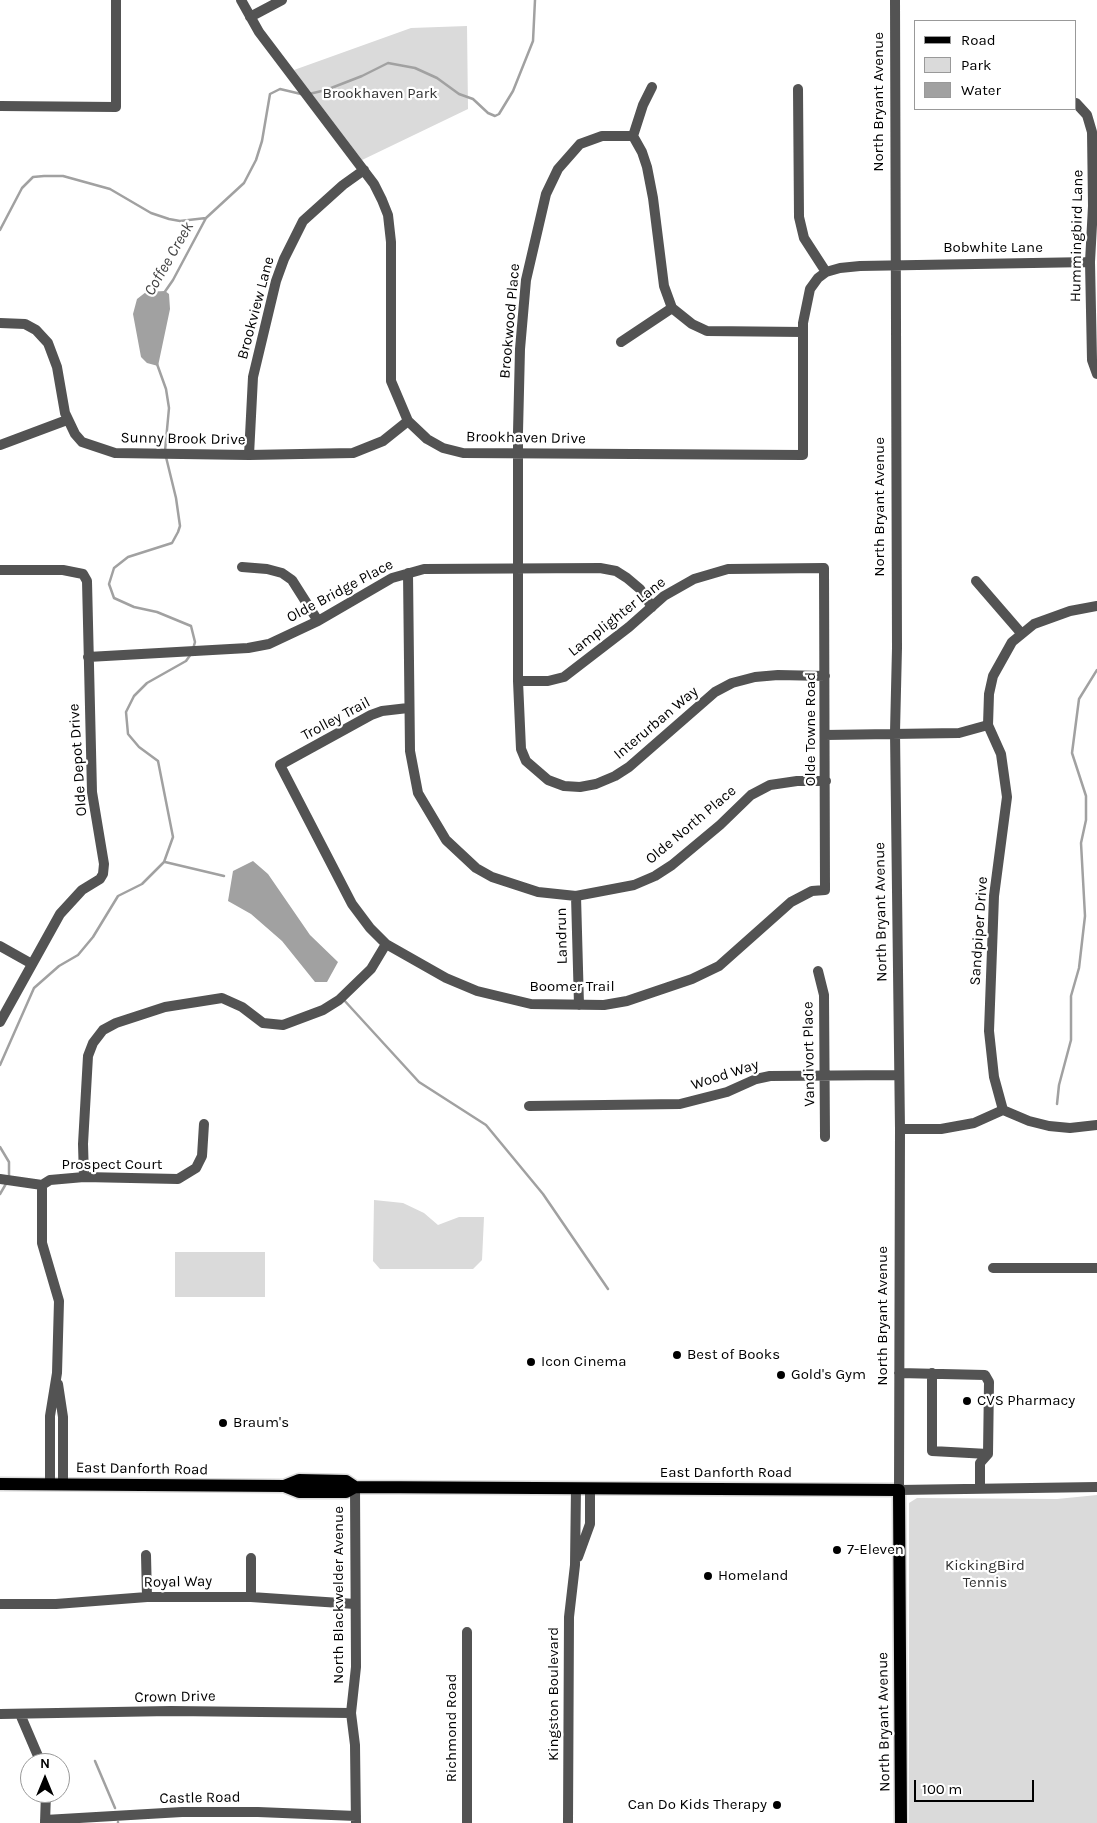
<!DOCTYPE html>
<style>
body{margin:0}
#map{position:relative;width:1097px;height:1823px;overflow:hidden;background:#fff;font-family:Karla,sans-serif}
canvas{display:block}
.legend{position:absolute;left:914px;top:20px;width:162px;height:90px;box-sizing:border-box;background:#fff;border:1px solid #999;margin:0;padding:6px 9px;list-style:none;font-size:15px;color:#000}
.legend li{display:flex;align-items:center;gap:10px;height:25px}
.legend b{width:25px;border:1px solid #999}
.north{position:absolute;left:20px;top:1753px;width:50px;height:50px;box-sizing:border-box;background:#fff;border:1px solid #999;border-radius:50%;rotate:0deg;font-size:14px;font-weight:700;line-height:20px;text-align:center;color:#000}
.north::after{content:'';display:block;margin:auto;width:18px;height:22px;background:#000;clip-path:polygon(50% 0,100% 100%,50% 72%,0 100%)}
.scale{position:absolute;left:914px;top:1780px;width:120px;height:22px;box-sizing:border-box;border:2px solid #000;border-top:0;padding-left:6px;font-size:15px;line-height:18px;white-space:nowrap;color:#000;-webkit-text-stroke:4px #fff;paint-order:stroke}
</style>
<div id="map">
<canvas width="1097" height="1823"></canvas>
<ul class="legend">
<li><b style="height:6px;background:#000"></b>Road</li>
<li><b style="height:14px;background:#dadada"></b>Park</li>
<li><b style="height:14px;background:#a1a1a1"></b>Water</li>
</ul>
<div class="north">N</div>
<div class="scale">100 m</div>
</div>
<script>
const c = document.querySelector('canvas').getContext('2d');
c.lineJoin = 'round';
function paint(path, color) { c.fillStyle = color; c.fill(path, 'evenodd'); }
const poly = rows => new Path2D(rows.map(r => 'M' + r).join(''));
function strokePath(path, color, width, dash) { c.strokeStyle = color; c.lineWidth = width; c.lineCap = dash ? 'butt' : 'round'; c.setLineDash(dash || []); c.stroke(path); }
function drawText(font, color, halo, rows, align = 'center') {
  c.font = font + ' Karla,sans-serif'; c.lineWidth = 4.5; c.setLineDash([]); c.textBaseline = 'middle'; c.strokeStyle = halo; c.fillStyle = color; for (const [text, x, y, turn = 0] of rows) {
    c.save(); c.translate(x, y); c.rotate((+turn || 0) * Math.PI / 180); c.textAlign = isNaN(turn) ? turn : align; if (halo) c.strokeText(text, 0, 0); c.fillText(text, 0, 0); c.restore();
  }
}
paint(poly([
 [467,26,468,109,362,160,294,70,411,28],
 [374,1200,403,1203,424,1213,438,1225,459,1217,484,1217,482,1260,473,1269,380,1269,373,1261],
 [175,1252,265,1252,265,1297,175,1297],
 [1097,1495,1097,1823,909,1823,909,1503,917,1498,1057,1499]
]), '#dadada');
paint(poly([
 [165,291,169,294,170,309,158,366,147,363,141,357,133,314,137,299,146,292],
 [253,861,268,874,310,935,338,962,327,982,315,982,282,941,251,914,228,901,233,871]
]), '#a1a1a1');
strokePath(poly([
 [309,94,326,90,362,76,388,63,415,68,437,78,459,94,473,99,488,113,495,116,499,114,513,91,533,41,535,0],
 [0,230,22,188,33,177,44,176,63,176,110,189,151,213,169,219,180,221,206,218],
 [164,293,173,280,206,218,244,183,256,160,262,141,270,94,280,89,301,94],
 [157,364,166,389,169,408,165,451],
 [166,457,176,498,180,526,178,532,172,543,128,557,114,568,109,584,114,598,134,607,157,612,191,626,195,642,193,649],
 [165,862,224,876],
 [343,999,419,1082,486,1125,543,1194,608,1289],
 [0,1065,34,988,59,966,78,955,93,937,118,896,142,884,164,862,173,837,158,761,139,747,128,734,126,712,134,696,147,683,186,661,191,654],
 [1057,1104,1059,1085,1071,1040,1071,996,1079,968,1085,916,1081,843,1086,820,1086,796,1072,753,1079,699,1097,670],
 [0,1147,9,1162,9,1177],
 [0,1194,7,1182],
 [95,1761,115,1808],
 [118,1822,118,1823]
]), '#a1a1a1', 2.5);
const major = poly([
 [0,1484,284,1486,299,1492,346,1492,355,1487,899,1490,901,1823],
 [284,1486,299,1480,346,1481,355,1487]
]);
strokePath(major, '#dbdbdb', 15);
strokePath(poly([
 [241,0,259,32,374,184,382,200,388,215,391,242,391,381,408,421,427,439,443,448,463,453,803,455,803,323,810,289,818,278,826,272,840,268,860,266,1090,262],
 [895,0,897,648,895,732,900,1129,899,1490,1097,1487],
 [250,17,282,0],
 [798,89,799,217,804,238,826,272],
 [1076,103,1087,115,1092,132,1093,206,1090,262,1092,360,1097,374],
 [0,106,116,107,116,0],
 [633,136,602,136,580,144,558,169,546,194,526,280,520,349,518,432,518,681,521,749,526,761,548,780,564,786,580,787,596,784,615,776,629,767,715,692,732,683,755,677,778,675,825,676],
 [633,136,642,152,647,167,653,198,664,286,672,308,692,324,707,331,803,332],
 [633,136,643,105,652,87],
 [0,323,25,324,36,330,48,343,57,367,65,413,75,434,82,442,115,453,249,455,353,453,383,441,408,421],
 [621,342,672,308],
 [0,445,67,420],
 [249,455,253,377,276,281,284,259,303,221,343,185,364,170],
 [242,567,267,569,282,573,292,580,318,621],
 [0,570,63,570,83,574,87,581,92,792,104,864,103,874,100,879,82,890,60,914,0,1022],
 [408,573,410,751,418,793,446,840,476,868,492,877,538,892,576,896,634,885,655,876,672,865,720,825,751,795,770,785,797,781,826,781],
 [976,581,1021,633],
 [88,657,248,648,269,644,318,621,392,578,424,569,600,568,616,571,627,578,640,589,652,607],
 [408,708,382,711,371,715,280,765,352,904,370,928,386,944,446,978,477,991,531,1004,604,1005,627,1001,692,979,719,966,791,902,812,891,825,890,824,568,728,569,694,579,664,596,629,627,564,677,548,681,518,681],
 [988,725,1001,754,1007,797,994,896,989,1031,994,1077,1003,1110],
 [988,725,989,694,993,676,1012,642,1034,624,1070,611,1097,606],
 [825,735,959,733,988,725],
 [576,896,579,1005],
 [0,946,32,964],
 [818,971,824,995,825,1137],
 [529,1106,680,1104,727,1092,756,1079,770,1076,899,1075],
 [900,1129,941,1129,974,1123,1003,1110,1029,1121,1049,1126,1070,1128,1097,1125],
 [84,1177,83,1144,88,1056,93,1043,103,1030,116,1023,165,1007,222,998,242,1007,263,1023,283,1025,323,1010,339,1000,371,969,386,944],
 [0,1179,42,1185],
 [42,1185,42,1243,59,1301,57,1373,50,1416,50,1484],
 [42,1185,50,1180,84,1177,178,1179,196,1168,202,1156,204,1124],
 [993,1268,1097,1268],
 [899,1373,985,1375,989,1382,988,1454,980,1463,980,1489],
 [932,1373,932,1451,988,1454],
 [58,1384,63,1417,63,1484],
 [355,1487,356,1667,351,1713,355,1745,356,1823],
 [146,1555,147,1597],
 [578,1557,590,1524,590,1489],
 [251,1597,251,1558],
 [0,1604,56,1604,147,1597,251,1597,355,1604],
 [467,1632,467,1823],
 [0,1714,171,1711,351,1713],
 [20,1714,41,1763],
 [45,1820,182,1812,258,1812,356,1816],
 [45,1823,46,1793],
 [568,1823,569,1617,575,1565,576,1488]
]), '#535353', 10);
strokePath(major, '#000', 12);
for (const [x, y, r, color] of [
 [677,1355,5,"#000"],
 [531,1362,5,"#000"],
 [781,1375,5,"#000"],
 [967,1401,5,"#000"],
 [223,1423,5,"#000"],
 [837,1550,5,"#000"],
 [708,1576,5,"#000"],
 [777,1805,5,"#000"]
]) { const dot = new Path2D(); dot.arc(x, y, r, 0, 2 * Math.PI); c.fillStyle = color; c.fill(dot); strokePath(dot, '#fff', 2); }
drawText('15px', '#313131', '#fff', [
 ["Brookhaven Park",380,94],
 ["KickingBird",985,1566],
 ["Tennis",985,1583]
]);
drawText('15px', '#000', '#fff', [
 ["North Bryant Avenue",879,102,-90],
 ["Hummingbird Lane",1077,236,-89],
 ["Bobwhite Lane",993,248],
 ["Brookview Lane",256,308,-75],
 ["Brookwood Place",510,321,-85],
 ["Brookhaven Drive",526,438,1],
 ["Sunny Brook Drive",183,439,1],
 ["North Bryant Avenue",880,507,-90],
 ["Olde Bridge Place",340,591,-28],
 ["Lamplighter Lane",617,617,-38],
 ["Trolley Trail",336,719,-28],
 ["Interurban Way",656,723,-40],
 ["Olde Towne Road",811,729,-90],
 ["Olde Depot Drive",78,760,-94],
 ["Olde North Place",691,825,-40],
 ["North Bryant Avenue",881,912,-91],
 ["Sandpiper Drive",979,931,-86],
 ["Landrun",562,936,-91],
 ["Boomer Trail",572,987],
 ["Vandivort Place",809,1054,-91],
 ["Wood Way",725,1075,-18],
 ["Prospect Court",112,1165],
 ["North Bryant Avenue",883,1316,-90],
 ["East Danforth Road",142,1469,1],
 ["East Danforth Road",726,1473],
 ["Royal Way",178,1582,-1],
 ["North Blackwelder Avenue",339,1595,-90],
 ["Kingston Boulevard",554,1694,-90],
 ["Crown Drive",175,1697,-1],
 ["North Bryant Avenue",884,1722,-91],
 ["Richmond Road",452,1728,-90],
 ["Castle Road",200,1798,-1]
]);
drawText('15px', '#000', '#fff', [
 ["Best of Books",687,1355],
 ["Icon Cinema",541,1362],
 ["Gold's Gym",791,1375],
 ["CVS Pharmacy",977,1401],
 ["Braum's",233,1423],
 ["7-Eleven",847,1550],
 ["Homeland",718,1576],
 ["Can Do Kids Therapy",767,1805,"right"]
], 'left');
drawText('italic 16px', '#424242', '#fff', [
 ["Coffee Creek",169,259,-60]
]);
</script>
